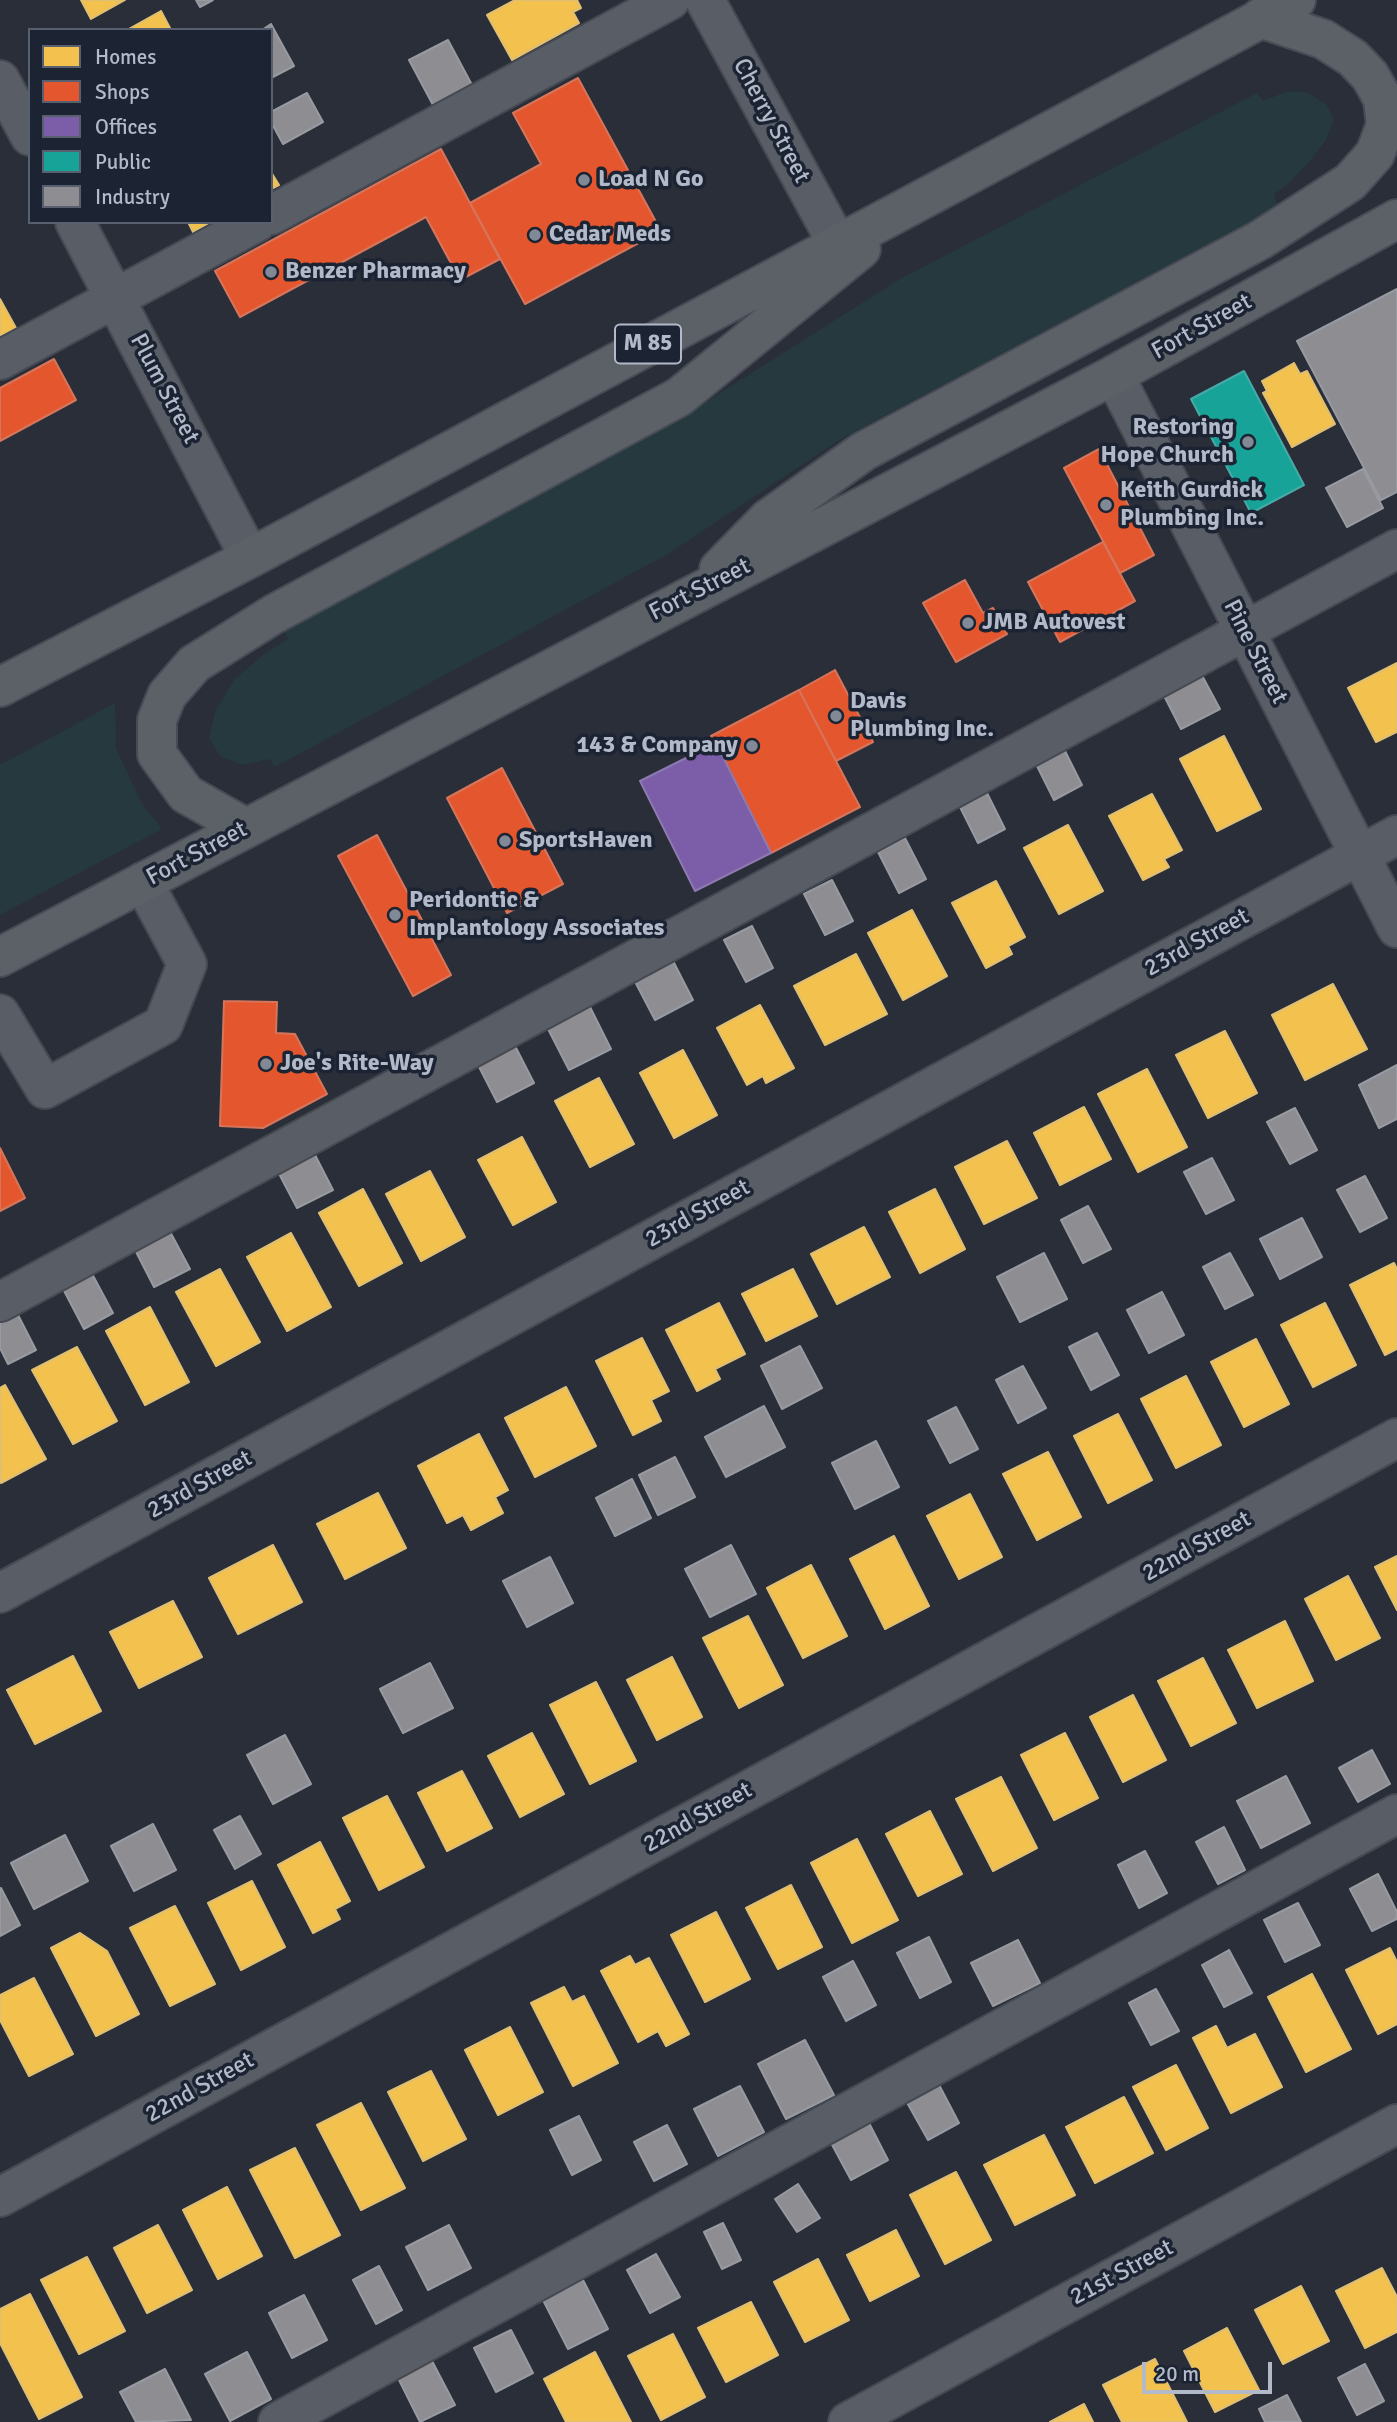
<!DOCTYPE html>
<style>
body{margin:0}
#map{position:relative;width:1397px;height:2422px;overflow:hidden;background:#292e38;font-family:Signika,sans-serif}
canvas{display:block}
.legend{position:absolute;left:28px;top:28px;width:245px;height:196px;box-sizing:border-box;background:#1c2433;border:2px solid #58606f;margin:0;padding:9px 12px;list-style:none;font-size:21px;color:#b2bac9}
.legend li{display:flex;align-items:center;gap:14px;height:35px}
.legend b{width:35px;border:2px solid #58606f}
.scale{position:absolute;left:1142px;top:2362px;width:130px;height:32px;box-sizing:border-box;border:4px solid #b2bac9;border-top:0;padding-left:9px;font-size:21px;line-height:24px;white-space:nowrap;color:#b2bac9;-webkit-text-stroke:5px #1c2433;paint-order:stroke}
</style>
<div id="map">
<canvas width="1397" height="2422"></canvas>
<ul class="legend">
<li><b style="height:19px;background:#f2c14e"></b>Homes</li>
<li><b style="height:19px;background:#e4572e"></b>Shops</li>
<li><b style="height:19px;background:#7b5ea7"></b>Offices</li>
<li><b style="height:19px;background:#17a398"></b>Public</li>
<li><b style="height:19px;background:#8d8d92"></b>Industry</li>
</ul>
<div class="scale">20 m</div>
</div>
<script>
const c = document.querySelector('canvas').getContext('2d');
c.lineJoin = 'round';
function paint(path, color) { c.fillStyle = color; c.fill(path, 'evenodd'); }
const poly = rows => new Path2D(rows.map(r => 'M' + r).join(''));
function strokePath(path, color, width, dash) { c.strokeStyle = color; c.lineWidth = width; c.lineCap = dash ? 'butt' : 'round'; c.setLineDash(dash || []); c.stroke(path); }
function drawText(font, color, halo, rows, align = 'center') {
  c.font = font + ' Signika,sans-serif'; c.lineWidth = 7; c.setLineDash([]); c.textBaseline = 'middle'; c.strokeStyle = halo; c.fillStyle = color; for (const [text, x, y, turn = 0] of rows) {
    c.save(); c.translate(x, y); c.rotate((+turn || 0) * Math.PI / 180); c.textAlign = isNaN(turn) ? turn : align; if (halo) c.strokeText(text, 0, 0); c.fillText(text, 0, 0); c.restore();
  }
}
paint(poly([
 [1288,91,1308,93,1326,104,1334,119,1326,140,1309,162,1287,185,1274,194,1278,207,841,439,668,554,275,767,270,759,243,765,220,756,209,738,215,712,234,680,264,654,288,639,284,631,690,412,900,279,1257,93,1263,101],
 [115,703,116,748,141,802,162,829,0,915,0,765]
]), '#26393e');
const homes = poly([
 [81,0,125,0,91,19,81,0],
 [515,0,577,0,581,8,573,12,579,23,512,60,487,15,515,0],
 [161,11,171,30,127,30,161,11],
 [271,172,279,185,271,189,271,172],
 [188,222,211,222,193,232,188,222],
 [0,299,16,328,0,336,0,299],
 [1294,363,1300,374,1307,371,1335,424,1292,447,1263,393,1267,391,1262,381,1294,363],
 [1397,663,1397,732,1376,742,1348,688,1397,663],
 [1224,736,1261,809,1217,831,1180,759,1224,736],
 [1152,794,1182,850,1164,859,1169,867,1143,880,1109,816,1152,794],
 [1068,825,1103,891,1059,914,1024,848,1068,825],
 [996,881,1025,937,1008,946,1012,954,986,968,952,903,996,881],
 [912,910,947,976,903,1000,868,933,912,910],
 [856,954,887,1014,825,1045,794,986,856,954],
 [1333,984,1367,1049,1305,1080,1272,1015,1333,984],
 [760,1005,794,1068,766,1083,763,1076,747,1085,717,1028,760,1005],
 [1225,1031,1257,1093,1208,1118,1176,1055,1225,1031],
 [683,1050,717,1115,674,1138,640,1073,683,1050],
 [1147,1069,1187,1147,1138,1172,1098,1094,1147,1069],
 [599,1078,634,1144,590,1167,555,1101,599,1078],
 [1084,1107,1111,1159,1060,1185,1034,1133,1084,1107],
 [522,1137,556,1202,513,1225,478,1160,522,1137],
 [1007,1141,1037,1198,984,1224,955,1167,1007,1141],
 [430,1171,465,1237,421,1261,386,1194,430,1171],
 [363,1189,402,1263,359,1286,319,1213,363,1189],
 [935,1189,965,1249,920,1273,889,1212,935,1189],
 [864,1227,890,1277,837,1304,811,1254,864,1227],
 [291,1233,331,1307,287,1331,247,1257,291,1233],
 [1394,1263,1397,1269,1397,1349,1385,1355,1350,1285,1394,1263],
 [220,1269,260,1342,216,1366,176,1292,220,1269],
 [793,1269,817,1316,766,1341,742,1294,793,1269],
 [719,1303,745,1354,715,1369,720,1379,697,1391,666,1330,719,1303],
 [1325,1303,1356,1365,1313,1387,1281,1325,1325,1303],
 [150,1307,189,1382,145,1405,106,1331,150,1307],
 [642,1338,669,1391,651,1400,661,1421,633,1435,596,1361,642,1338],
 [1256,1339,1289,1404,1244,1427,1211,1362,1256,1339],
 [77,1347,117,1421,73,1444,32,1370,77,1347],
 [1186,1376,1221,1445,1176,1468,1141,1399,1186,1376],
 [5,1385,46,1459,1,1483,0,1388,5,1385],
 [566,1387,596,1446,535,1477,505,1418,566,1387],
 [1118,1414,1152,1480,1108,1503,1074,1436,1118,1414],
 [479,1434,508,1490,495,1497,503,1513,471,1530,463,1515,447,1523,418,1466,479,1434],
 [1048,1452,1081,1517,1037,1540,1003,1474,1048,1452],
 [378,1493,406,1548,345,1579,317,1524,378,1493],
 [970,1494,1002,1557,959,1579,927,1516,970,1494],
 [894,1536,929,1606,885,1629,850,1559,894,1536],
 [273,1545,302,1602,238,1634,209,1578,273,1545],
 [1397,1556,1397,1610,1375,1567,1397,1556],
 [811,1565,847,1636,803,1658,767,1588,811,1565],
 [1348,1576,1380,1638,1336,1660,1305,1599,1348,1576],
 [173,1601,202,1657,139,1688,110,1632,173,1601],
 [748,1616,783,1685,739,1708,703,1638,748,1616],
 [1285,1621,1313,1681,1257,1708,1228,1650,1285,1621],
 [73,1656,101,1711,35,1744,7,1690,73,1656],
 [672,1657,702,1717,657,1740,627,1680,672,1657],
 [1203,1658,1236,1723,1191,1746,1158,1681,1203,1658],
 [596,1682,636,1761,590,1784,550,1705,596,1682],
 [1133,1695,1166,1760,1123,1782,1090,1717,1133,1695],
 [532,1733,564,1794,520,1817,488,1756,532,1733],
 [1065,1733,1098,1798,1054,1820,1021,1755,1065,1733],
 [462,1771,492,1828,447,1851,418,1793,462,1771],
 [1001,1777,1037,1848,993,1871,956,1799,1001,1777],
 [387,1796,424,1867,379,1890,343,1818,387,1796],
 [930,1811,962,1874,918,1896,886,1834,930,1811],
 [857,1839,898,1920,852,1943,811,1863,857,1839],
 [320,1842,350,1901,335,1909,340,1919,313,1933,278,1865,320,1842],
 [252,1881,285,1947,241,1970,208,1903,252,1881],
 [791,1885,822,1947,778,1969,746,1908,791,1885],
 [175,1906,215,1984,170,2006,130,1928,175,1906],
 [716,1912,750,1979,705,2002,671,1935,716,1912],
 [80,1933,107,1951,139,2014,96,2036,51,1948,80,1933],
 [1390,1948,1397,1962,1397,2024,1378,2034,1346,1970,1390,1948],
 [630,1956,635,1965,649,1958,689,2034,666,2046,658,2031,638,2042,601,1971,630,1956],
 [1312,1974,1351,2049,1306,2072,1268,1997,1312,1974],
 [34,1978,73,2054,29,2076,0,2020,0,1995,34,1978],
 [564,1987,572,2002,584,1996,618,2063,573,2086,531,2003,564,1987],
 [1216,2026,1227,2048,1255,2034,1282,2087,1231,2113,1193,2038,1216,2026],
 [510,2027,543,2092,498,2115,465,2050,510,2027],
 [1176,2065,1208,2128,1166,2150,1133,2087,1176,2065],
 [431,2071,466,2139,423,2161,388,2092,431,2071],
 [1124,2097,1153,2153,1095,2183,1066,2127,1124,2097],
 [361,2103,405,2188,361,2210,317,2125,361,2103],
 [1044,2135,1075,2195,1015,2225,984,2165,1044,2135],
 [295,2148,340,2235,295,2258,250,2170,295,2148],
 [956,2172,991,2240,945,2264,910,2195,956,2172],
 [227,2187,262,2256,218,2279,183,2210,227,2187],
 [158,2225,192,2290,147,2313,114,2248,158,2225],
 [896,2230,919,2276,870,2301,847,2255,896,2230],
 [87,2257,125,2331,79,2354,41,2280,87,2257],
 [818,2259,849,2320,805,2342,774,2282,818,2259],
 [1382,2268,1397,2297,1397,2332,1365,2348,1336,2291,1382,2268],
 [1301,2286,1329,2341,1283,2364,1255,2310,1301,2286],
 [30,2294,82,2397,39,2419,0,2343,0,2309,30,2294],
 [751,2302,778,2355,726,2382,698,2328,751,2302],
 [1227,2328,1259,2390,1215,2412,1184,2351,1227,2328],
 [673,2334,705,2397,661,2420,628,2356,673,2334],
 [595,2352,631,2422,566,2422,544,2379,595,2352],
 [1155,2359,1187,2422,1122,2422,1103,2385,1155,2359],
 [1084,2404,1093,2422,1050,2422,1084,2404]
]);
paint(homes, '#f2c14e');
strokePath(homes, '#dfbf73', 2);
const shops = poly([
 [578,78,661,231,525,304,470,203,541,164,513,113,578,78],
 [441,149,500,259,460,280,426,217,240,317,215,271,441,149],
 [54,359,76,400,0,441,0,388,54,359],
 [1099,449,1154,555,1120,573,1064,468,1099,449],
 [1103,542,1135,601,1060,642,1028,582,1103,542],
 [965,580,983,613,993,608,1007,634,956,662,923,603,965,580],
 [835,670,873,742,836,761,799,690,835,670],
 [799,690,860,807,771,853,711,736,799,690],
 [502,768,563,884,507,913,447,798,502,768],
 [377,835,451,975,413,996,338,856,377,835],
 [224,1001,277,1002,276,1033,295,1034,327,1094,263,1128,220,1126,224,1001],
 [0,1148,25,1198,0,1211,0,1148]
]);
paint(shops, '#e4572e');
strokePath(shops, '#d5755c', 2);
const offices = poly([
 [716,743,771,853,695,891,640,781,716,743]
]);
paint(offices, '#7b5ea7');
strokePath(offices, '#8c7ab1', 2);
const public = poly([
 [1244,371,1304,485,1251,513,1191,399,1244,371]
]);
paint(public, '#17a398');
strokePath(public, '#46aaa7', 2);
const industry = poly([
 [196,0,213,0,200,7,196,0],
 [271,24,294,66,271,78,271,30,262,30,271,24],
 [448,40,472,85,433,105,409,60,448,40],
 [307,93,323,122,283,144,271,122,271,112,307,93],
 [1397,289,1397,492,1381,500,1297,341,1397,289],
 [1363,469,1383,508,1347,527,1326,488,1363,469],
 [1198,668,1220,709,1181,729,1160,688,1198,668],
 [1061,743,1082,785,1054,800,1033,758,1061,743],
 [984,787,1005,829,978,843,957,801,984,787],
 [905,838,926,879,899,893,878,852,905,838],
 [832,880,853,921,825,935,804,894,832,880],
 [752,926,773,968,746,982,724,940,752,926],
 [670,955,693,1000,655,1020,631,974,670,955],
 [589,1005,611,1049,569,1070,547,1027,589,1005],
 [512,1040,534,1083,497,1102,475,1059,512,1040],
 [1397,1065,1397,1119,1379,1128,1359,1085,1397,1065],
 [1295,1108,1317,1150,1290,1164,1267,1122,1295,1108],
 [312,1149,333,1190,297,1208,276,1168,312,1149],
 [1212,1158,1234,1200,1206,1214,1184,1172,1212,1158],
 [1365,1176,1387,1218,1360,1232,1337,1190,1365,1176],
 [1088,1206,1111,1249,1083,1263,1061,1220,1088,1206],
 [1302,1218,1322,1257,1280,1279,1260,1239,1302,1218],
 [167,1226,190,1269,154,1287,132,1244,167,1226],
 [1044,1253,1067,1299,1020,1322,997,1277,1044,1253],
 [1230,1253,1253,1295,1225,1309,1203,1267,1230,1253],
 [90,1270,113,1313,84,1329,61,1285,90,1270],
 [1162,1292,1184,1335,1149,1353,1127,1310,1162,1292],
 [16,1311,36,1350,8,1364,0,1348,0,1318,16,1311],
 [1097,1333,1119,1375,1091,1390,1069,1347,1097,1333],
 [800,1346,822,1388,782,1409,761,1366,800,1346],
 [1023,1366,1046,1408,1018,1423,996,1380,1023,1366],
 [764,1406,785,1447,726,1477,705,1437,764,1406],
 [956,1407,978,1449,950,1463,928,1421,956,1407],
 [876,1441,899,1487,855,1509,832,1463,876,1441],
 [675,1457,695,1497,658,1515,639,1475,675,1457],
 [632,1479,651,1518,615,1536,596,1498,632,1479],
 [731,1545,756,1594,710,1617,685,1569,731,1545],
 [550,1557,573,1603,527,1627,503,1581,550,1557],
 [430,1663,453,1708,403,1733,380,1689,430,1663],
 [285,1735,311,1784,273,1804,247,1755,285,1735],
 [1372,1750,1390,1784,1358,1802,1339,1768,1372,1750],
 [1286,1776,1310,1823,1261,1848,1237,1801,1286,1776],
 [240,1816,261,1854,235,1869,214,1830,240,1816],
 [153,1824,176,1870,134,1891,111,1846,153,1824],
 [1224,1827,1245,1870,1218,1884,1196,1842,1224,1827],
 [65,1835,88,1881,34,1909,11,1863,65,1835],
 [1145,1851,1167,1893,1139,1908,1118,1865,1145,1851],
 [1378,1874,1397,1912,1397,1919,1372,1931,1350,1889,1378,1874],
 [1,1888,20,1925,0,1936,0,1889,1,1888],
 [1298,1903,1320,1945,1285,1962,1264,1920,1298,1903],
 [929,1937,951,1982,920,1998,897,1953,929,1937],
 [1018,1940,1040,1983,993,2006,971,1963,1018,1940],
 [1229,1950,1252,1993,1224,2007,1202,1965,1229,1950],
 [853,1961,876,2005,846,2021,823,1977,853,1961],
 [1156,1989,1179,2031,1151,2045,1129,2003,1156,1989],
 [805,2040,834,2095,786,2119,758,2064,805,2040],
 [937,2081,959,2123,928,2140,905,2099,937,2081],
 [740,2086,764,2132,718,2156,694,2109,740,2086],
 [579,2116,601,2160,572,2175,550,2130,579,2116],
 [868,2121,888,2160,851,2180,830,2141,868,2121],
 [667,2125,687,2164,654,2181,634,2142,667,2125],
 [798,2184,820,2218,797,2232,775,2199,798,2184],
 [723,2223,741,2260,722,2269,704,2232,723,2223],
 [449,2225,471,2268,428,2290,406,2247,449,2225],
 [656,2254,680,2297,650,2313,627,2270,656,2254],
 [379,2266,402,2310,376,2324,353,2280,379,2266],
 [583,2280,608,2329,568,2349,543,2300,583,2280],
 [304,2295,327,2340,292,2358,269,2313,304,2295],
 [511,2330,533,2373,496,2392,474,2348,511,2330],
 [247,2352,271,2399,230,2421,205,2374,247,2352],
 [431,2359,455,2405,420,2422,397,2376,431,2359],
 [1365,2364,1384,2401,1357,2415,1338,2378,1365,2364],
 [165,2369,191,2420,136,2422,120,2392,165,2369],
 [1287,2395,1301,2422,1265,2422,1259,2409,1287,2395]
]);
paint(industry, '#8d8d92');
strokePath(industry, '#989aa2', 2);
const minor = poly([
 [705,0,837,243],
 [0,80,30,136],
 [271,215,670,0],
 [75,222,250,558],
 [0,360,257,222],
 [1114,375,1397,928],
 [0,1014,45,1089,163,1025,187,964,143,882],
 [0,1302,1397,549],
 [0,1593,1397,835],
 [0,2197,1397,1438],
 [278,2422,1397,1814],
 [848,2422,1397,2124]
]);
const major = poly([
 [719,569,768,519,864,451,1260,240,1350,182,1375,154,1386,125,1383,99,1370,76,1353,58,1323,39,1260,18],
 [0,687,250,558,1296,0],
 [246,828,186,794,157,754,157,720,167,695,194,664,274,614,679,397,861,249],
 [0,957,1114,375,1397,219]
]);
strokePath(minor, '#454951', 42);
strokePath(major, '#464b55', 42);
strokePath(minor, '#595d66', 38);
strokePath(major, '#5c6067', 38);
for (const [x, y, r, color] of [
 [584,180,7,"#828996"],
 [535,235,7,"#828996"],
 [271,272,7,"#828996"],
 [1248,442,7,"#828996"],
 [1106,505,7,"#828996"],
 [968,623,7,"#828996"],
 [836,716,7,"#828996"],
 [752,746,7,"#828996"],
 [505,841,7,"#828996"],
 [395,915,7,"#828996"],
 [266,1064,7,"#828996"]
]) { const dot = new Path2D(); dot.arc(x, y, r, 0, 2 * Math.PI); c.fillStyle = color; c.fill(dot); strokePath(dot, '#1c2433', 2.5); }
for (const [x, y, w] of [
 [648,344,66]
]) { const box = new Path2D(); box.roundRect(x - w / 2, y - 19.5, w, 39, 5); c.fillStyle = '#1c2433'; c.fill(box); strokePath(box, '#b2bac9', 2); }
drawText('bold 23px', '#b2bac9', null, [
 ["M 85",648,344]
]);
drawText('24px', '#b2bac9', '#1c2433', [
 ["Cherry Street",771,121,62],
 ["Fort Street",1202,327,-29],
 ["Plum Street",164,389,62],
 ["Fort Street",700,590,-27],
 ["Pine Street",1255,652,63],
 ["Fort Street",197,854,-28],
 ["23rd Street",1197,943,-29],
 ["23rd Street",698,1214,-29],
 ["23rd Street",200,1485,-29],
 ["22nd Street",1197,1547,-29],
 ["22nd Street",698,1818,-29],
 ["22nd Street",200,2088,-29],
 ["21st Street",1122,2273,-28]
]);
drawText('bold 24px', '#b2bac9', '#1c2433', [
 ["Load N Go",598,180],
 ["Cedar Meds",549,235],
 ["Benzer Pharmacy",285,272],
 ["Restoring",1234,428,"right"],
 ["Hope Church",1234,456,"right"],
 ["Keith Gurdick",1120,491],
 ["Plumbing Inc.",1120,519],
 ["JMB Autovest",982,623],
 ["Davis",850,702],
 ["Plumbing Inc.",850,730],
 ["143 & Company",738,746,"right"],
 ["SportsHaven",519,841],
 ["Peridontic &",409,901],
 ["Implantology Associates",409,929],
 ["Joe's Rite-Way",280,1064]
], 'left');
</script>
